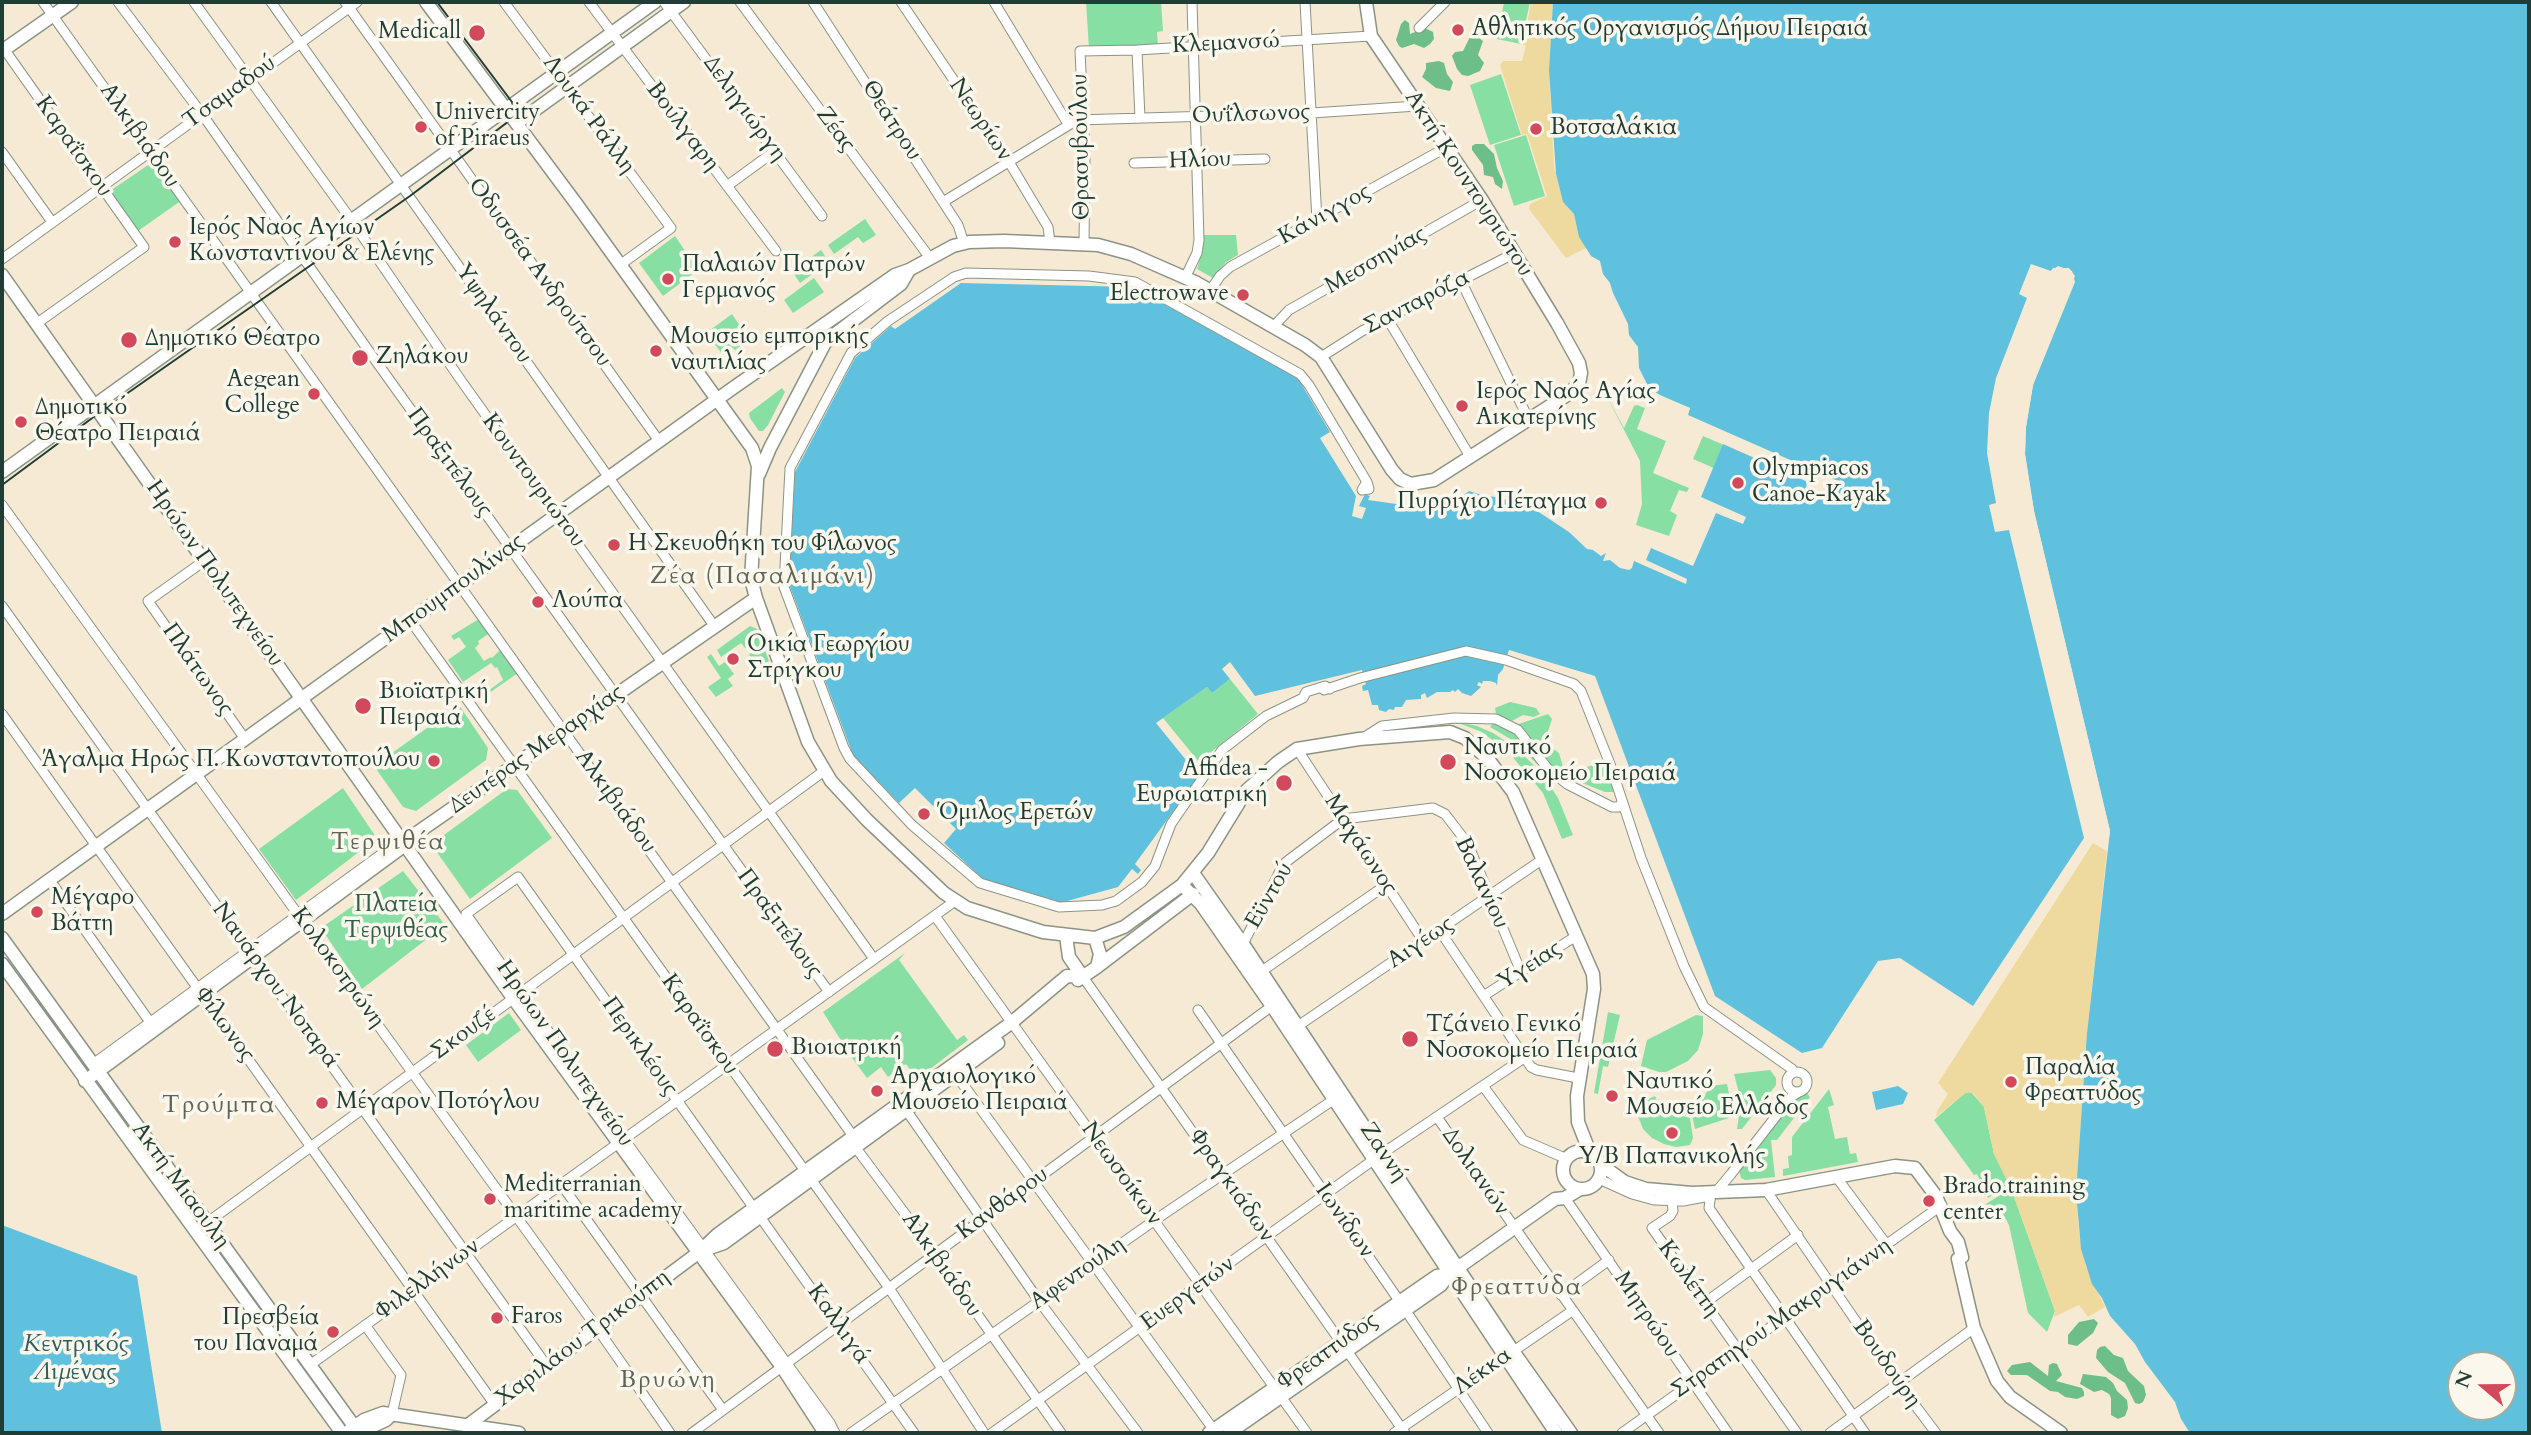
<!DOCTYPE html>
<meta charset="utf-8">
<style>
body{margin:0}
#map{position:relative;width:2531px;height:1435px;overflow:hidden;background:#f6ead5;font-family:Cardo,serif}
canvas{display:block}
.frame{position:absolute;inset:0;border:4px solid #1f3d34;pointer-events:none}
.north{position:absolute;left:2447px;top:1351px;width:70px;height:70px;box-sizing:border-box;background:#fbf7ec;border:2px solid #a3ada2;border-radius:50%;rotate:290deg;font-size:19px;font-weight:700;line-height:28px;text-align:center;color:#1f3d34}
.north::after{content:'';display:block;margin:auto;width:24px;height:32px;background:#d1495b;clip-path:polygon(50% 0,100% 100%,50% 72%,0 100%)}
</style>
<div id="map">
<canvas width="2531" height="1435"></canvas>
<div class="frame"></div>
<div class="north">N</div>
</div>
<script>
const c = document.querySelector('canvas').getContext('2d');
c.lineJoin = 'round';
function paint(path, color) { c.fillStyle = color; c.fill(path, 'evenodd'); }
const poly = rows => new Path2D(rows.map(r => 'M' + r).join(''));
function strokePath(path, color, width, dash) { c.strokeStyle = color; c.lineWidth = width; c.lineCap = dash ? 'butt' : 'round'; c.setLineDash(dash || []); c.stroke(path); }
function drawText(font, color, halo, rows, align = 'center') {
  c.font = font + ' Cardo,serif'; c.lineWidth = 7; c.setLineDash([]); c.textBaseline = 'middle'; c.strokeStyle = halo; c.fillStyle = color; for (const [text, x, y, turn = 0] of rows) {
    c.save(); c.translate(x, y); c.rotate((+turn || 0) * Math.PI / 180); c.textAlign = isNaN(turn) ? turn : align; if (halo) c.strokeText(text, 0, 0); c.fillText(text, 0, 0); c.restore();
  }
}
paint(poly([
 [1086,2,1161,2,1163,31,1157,32,1158,45,1089,48],
 [1504,2,1530,2,1521,44,1497,39],
 [1501,74,1521,135,1490,145,1470,85],
 [1526,135,1545,196,1514,206,1494,145],
 [154,161,182,200,138,231,110,191],
 [865,219,876,235,863,243,858,237,834,254,828,245],
 [1203,235,1236,235,1238,255,1226,262,1213,278,1197,269,1203,249],
 [675,236,698,270,663,296,639,263],
 [821,250,829,262,800,283,792,271],
 [814,278,824,292,793,313,784,300],
 [732,314,740,326,731,333,741,346,735,350,731,346,723,352,724,356,706,333],
 [782,388,785,392,768,425,763,431,759,431,750,418,749,413],
 [1604,391,1624,428,1634,406,1637,405,1645,408,1637,429,1666,441,1653,473,1689,488,1687,492,1679,490,1670,511,1677,515,1669,536,1636,525,1642,504,1640,461],
 [1703,436,1773,466,1752,517,1716,469,1693,459],
 [479,619,490,633,478,641,479,644,475,648,484,661,491,657,492,658,501,649,518,673,482,698,481,696,503,680,497,667,495,668,491,663,463,682,448,660,466,647,459,637,454,640,451,636],
 [750,626,757,629,769,661,766,663,761,656,753,661,749,655,752,652,748,646,745,648,741,643,721,657,717,650],
 [711,654,719,666,725,662,734,674,728,679,733,686,716,697,708,687,721,678,707,657],
 [1230,679,1258,714,1199,762,1163,718,1207,687,1212,693],
 [1510,702,1536,708,1540,714,1534,717,1523,715,1512,721,1496,714,1495,708],
 [459,705,488,748,486,760,416,811,403,807,374,766],
 [1548,714,1552,719,1547,734,1547,741,1552,748,1559,753,1564,770,1560,774,1537,764,1512,740,1490,727,1494,722,1516,725],
 [1455,721,1477,726,1493,733,1515,747,1541,772,1558,798,1573,835,1562,839,1543,793,1510,754,1482,732,1461,724,1441,723],
 [1601,762,1606,763,1614,792,1605,792,1570,778,1568,774],
 [343,788,374,834,372,842,296,900,259,849],
 [507,789,517,790,552,838,470,899,436,851,437,840],
 [403,871,445,925,362,989,321,928],
 [905,953,899,960,957,1040,964,1035,968,1040,917,1079,906,1064,888,1077,881,1067,867,1078,847,1051,853,1046,847,1038,842,1042,823,1012],
 [1608,1012,1620,1015,1608,1067,1603,1066,1598,1094,1594,1093],
 [509,1013,521,1030,478,1062,466,1045],
 [1696,1015,1703,1016,1703,1034,1698,1050,1688,1061,1666,1072,1659,1072,1641,1066,1647,1040],
 [1770,1070,1776,1078,1776,1085,1742,1129,1737,1129,1741,1101,1734,1074],
 [1727,1084,1730,1099,1729,1118,1695,1129,1692,1116,1685,1116,1687,1108,1696,1105,1704,1098,1709,1086],
 [1829,1089,1834,1105,1828,1107,1835,1139,1847,1137,1850,1154,1856,1153,1858,1162,1783,1176,1783,1169,1789,1168,1788,1156,1792,1155,1792,1137],
 [1971,1092,1984,1107,1994,1154,2010,1186,1988,1198,1977,1174,1974,1175,1934,1120,1965,1093],
 [1807,1093,1810,1097,1777,1140,1771,1140,1775,1177,1745,1180,1741,1178,1739,1170,1793,1097],
 [1655,1096,1657,1101,1668,1112,1690,1118,1693,1138,1690,1145,1676,1147,1664,1144,1652,1138,1643,1129,1634,1106],
 [2011,1188,2055,1311,2047,1332,2028,1313,2009,1225,2001,1210,1994,1213,1992,1209,1989,1211,1986,1204]
]), '#87dfa3');
paint(poly([
 [1405,20,1409,23,1410,34,1425,28,1433,32,1434,39,1430,44,1424,48,1414,44,1402,48,1399,46,1396,40,1401,24],
 [1471,35,1475,35,1483,41,1478,55,1484,63,1480,71,1468,76,1462,75,1457,69,1452,56,1455,52,1463,51],
 [1439,61,1444,63,1447,74,1453,82,1450,91,1436,88,1422,77,1426,69,1426,63],
 [1475,144,1484,144,1494,154,1497,168,1503,181,1502,189,1495,184,1493,177,1484,175,1483,165,1472,150,1472,146],
 [2094,1319,2098,1323,2093,1333,2077,1346,2068,1344,2068,1335,2079,1322],
 [2105,1346,2114,1355,2123,1358,2128,1371,2144,1386,2146,1395,2143,1402,2139,1404,2135,1403,2125,1383,2108,1372,2096,1358,2097,1350,2100,1347],
 [2030,1362,2048,1376,2049,1365,2053,1363,2057,1364,2062,1375,2056,1381,2082,1388,2084,1392,2084,1396,2077,1399,2065,1397,2058,1392,2050,1391,2027,1375,2011,1375,2007,1371,2012,1365],
 [2083,1374,2106,1377,2113,1383,2117,1391,2127,1400,2128,1408,2125,1416,2118,1419,2111,1415,2111,1398,2109,1394,2102,1390,2094,1392,2080,1384]
]), '#6dbe89');
paint(poly([
 [1531,2,1553,2,1549,70,1554,167,1563,202,1574,214,1578,231,1586,248,1566,258,1529,209,1530,204,1547,196,1527,134,1522,135,1500,65,1503,61,1522,61,1526,45,1523,45],
 [2093,843,2107,851,2087,1033,2076,1192,2079,1233,2086,1266,2105,1307,2088,1317,2079,1305,2054,1317,2055,1311,2011,1189,1994,1154,1984,1107,1974,1094,1967,1092,1936,1117,1937,1111,1948,1094,1938,1083]
]), '#eeda9e');
paint(poly([
 [1553,2,2529,2,2529,1433,2190,1433,2181,1419,2175,1402,2145,1362,2135,1344,2110,1316,2102,1298,2092,1284,2081,1249,2076,1192,2087,1033,2110,831,2034,511,2025,454,2026,427,2033,385,2075,276,2069,268,2053,268,2051,271,2031,264,2019,294,2027,298,1996,378,1989,413,1987,453,1996,503,1989,505,1995,532,2009,530,2084,838,1973,1006,1900,958,1878,961,1822,1048,1802,1053,1715,996,1595,676,1509,650,1503,669,1498,675,1497,686,1496,683,1490,681,1483,681,1482,684,1479,682,1477,685,1481,687,1471,696,1462,693,1458,689,1455,692,1453,690,1450,692,1437,692,1427,698,1425,693,1421,695,1421,699,1406,700,1402,707,1395,707,1394,710,1389,709,1386,712,1379,710,1378,705,1372,705,1368,690,1363,691,1362,686,1366,684,1362,670,1255,696,1230,662,1222,669,1230,679,1212,693,1207,687,1156,723,1199,776,1135,864,1141,870,1138,874,1132,869,1118,887,1060,903,983,879,944,843,956,829,915,788,899,803,853,755,789,584,795,472,855,358,891,326,895,329,961,283,1133,287,1290,374,1299,380,1330,432,1320,438,1356,496,1352,516,1362,519,1366,508,1359,506,1365,494,1370,496,1368,500,1418,507,1448,498,1451,501,1455,499,1454,496,1461,497,1469,491,1485,496,1496,497,1498,494,1501,500,1510,499,1519,506,1528,505,1569,532,1587,549,1593,550,1601,556,1606,553,1603,561,1610,560,1620,568,1629,570,1632,568,1634,561,1686,584,1687,579,1646,560,1651,548,1693,566,1716,513,1743,524,1746,517,1701,497,1723,444,1808,482,1804,491,1830,502,1838,482,1687,415,1690,408,1666,399,1649,388,1639,368,1638,347,1629,335,1628,324,1613,293,1610,283,1603,274,1600,261,1591,256,1579,237,1574,214,1563,202,1556,174,1549,70],
 [2461,1365,2503,1365,2503,1407,2461,1407],
 [1898,1086,1908,1093,1903,1104,1876,1110,1872,1092],
 [2,1225,137,1276,162,1433,2,1433]
]), '#60c1de');
paint(poly([
 [2058,266,2072,271,2075,282,2033,385,2026,427,2025,454,2034,511,2110,831,2107,851,2104,849,2107,831,2031,512,2021,454,2022,426,2030,384,2071,281,2067,271,2058,269,2054,273,2051,271],
 [1653,392,1690,408,1688,415,1838,481,1832,495,1830,494,1834,482,1684,415,1686,410,1651,395]
]), '#f6ead5');
const street = poly([
 [43,2,853,1136,856,1148,935,1254,1061,1433],
 [118,2,202,114,373,357,829,992],
 [194,2,352,221,460,379,874,959],
 [271,2,715,627],
 [345,2,659,441],
 [504,2,671,228,620,265],
 [589,2,776,251],
 [664,2,822,216],
 [740,2,930,258],
 [813,2,958,225,964,243],
 [901,2,1009,162,1048,227,1050,242],
 [994,2,1068,124],
 [1305,2,1317,220],
 [1419,28,1445,2],
 [2,46,144,247,36,324],
 [1137,50,1140,118],
 [2,152,52,222],
 [1134,163,1265,159],
 [727,186,775,151],
 [943,202,1077,120,1312,113,1417,106],
 [1084,244,1085,156,1080,51,1137,50,1371,36],
 [2,259,357,2],
 [1185,278,1197,253,1199,240,1192,2],
 [1461,281,1529,420],
 [1210,291,1220,276,1230,267,1447,147],
 [1387,318,1471,458],
 [1273,327,1289,310,1482,200],
 [1321,357,1362,331,1515,253],
 [2,505,597,1328,670,1433],
 [204,561,148,601,245,739],
 [2,606,547,1366],
 [410,620,889,1288,984,1433],
 [1330,689,1325,686,1306,692,1303,698,1266,716,1222,750,1171,824,1155,866,1142,882,1116,901,1102,905,1059,907,980,883,912,825,850,759,844,748,784,587,790,468,851,353,888,321,954,277,966,273,1089,276,1135,282,1300,374,1309,385,1367,482,1362,490,1369,489,1367,482],
 [1324,690,1360,678,1466,651,1506,660,1574,684,1581,691,1610,764,1641,858,1684,966,1704,1007,1792,1069],
 [2,714,495,1405],
 [1363,738,1382,726,1454,718,1496,719,1518,730,1548,769,1567,784,1612,807,1619,807,1622,802],
 [1297,749,1424,942],
 [49,879,152,1025],
 [935,916,1307,1433],
 [1440,931,1531,1067,1537,1070,1578,1078],
 [1239,948,1243,944,1280,871,1286,862,1343,819,1433,808,1445,814,1468,844,1521,972],
 [1262,971,1386,885],
 [1083,977,1405,1433],
 [1485,995,1576,936],
 [1198,1010,1400,1302,1488,1433],
 [1298,1026,1543,859],
 [93,1064,401,840,406,838],
 [954,1072,1216,1433],
 '1787 1082a10 10 0 1 1 20 0a10 10 0 1 1-20 0Z',
 [1483,1086,1523,1140,1567,1159],
 [904,1107,1039,1301,1138,1433],
 [1437,1117,1659,1433],
 [1837,1178,1887,1245],
 [1599,1179,1632,1194,1654,1200,1683,1201,1710,1196,1716,1192,1731,1174,1791,1097,1799,1092],
 [561,1184,723,1410],
 [1766,1190,1899,1384,1936,1433],
 [1711,1193,1709,1208,1865,1433],
 [1565,1198,1728,1433],
 [1672,1201,1673,1211,1670,1216,1652,1228,1797,1433],
 [204,1225,824,771],
 [1561,1295,1609,1260],
 [1706,1302,1798,1235],
 [365,1325,401,1375,392,1414],
 [310,1365,955,901],
 [692,1433,1276,1003],
 [835,1433,830,1423,624,1139,466,914,518,877,914,1433],
 [851,1433,1155,1220,1339,1096],
 [992,1433,1383,1153,1524,1058],
 [1394,1433,1572,1311],
 [1622,1433,1942,1205],
 [1830,1433,1974,1328]
]);
const secondary = poly([
 [426,2,575,202,752,448,758,466,751,579,756,598,808,742,831,781,867,820,944,893,967,908,1043,932,1095,938,1124,927,1182,885,1208,853,1246,791,1278,762,1297,749,1359,739,1450,732,1465,738,1488,759,1513,792,1593,974,1594,989,1577,1096,1578,1122,1590,1153],
 [2,51,72,2],
 [517,123,684,2],
 [2,275,513,998,782,1367,825,1433],
 [2,472,655,2],
 [759,474,770,448,826,341,901,284,909,270],
 [1193,873,1243,944,1513,1351,1571,1433],
 [1182,885,1201,904,1272,1006,1556,1433],
 [2,914,733,388,895,275,909,270,953,246,969,242,1004,241,1098,245,1131,254,1195,282,1305,345,1321,357,1392,470,1400,479,1411,484,1434,480,1567,395,1579,384,1581,373,1579,363,1557,323,1482,200,1371,36,1366,2],
 [1066,936,1069,957,1083,977],
 [2,938,359,1433],
 [2,964,342,1433],
 [1097,967,1193,894],
 [1078,980,1097,967,1100,954,1095,938],
 [85,1081,405,845,411,837,756,598],
 '1563 1170a19 19 0 1 1 38 0a19 19 0 1 1-38 0Z',
 [1600,1164,1625,1182,1646,1189,1692,1193,1766,1190,1895,1166,1915,1168,1936,1196,1950,1231,1958,1242,1962,1257,1958,1259,1974,1328,1997,1381,2010,1397,2061,1433],
 [704,1250,724,1243,998,1043],
 [468,1425,698,1253,718,1234,1011,1023,1067,976,1083,977],
 [350,1430,364,1420,383,1413,519,1433],
 [358,1433,386,1420,392,1414],
 [1209,1433,1437,1276,1449,1274],
 [1229,1433,1441,1285,1449,1274,1555,1199,1565,1198,1580,1189]
]);
strokePath(street, '#8a9484', 11);
strokePath(secondary, '#8a9484', 15);
strokePath(street, '#fff', 9);
strokePath(secondary, '#fff', 12);
strokePath(poly([
 [2,485,99,413,410,196,513,118,515,115,512,102,437,2]
]), '#1f3d34', 2);
for (const [x, y, r, color] of [
 [1458,30,7,"#d1495b"],
 [477,33,9,"#d1495b"],
 [421,127,7,"#d1495b"],
 [1536,129,7,"#d1495b"],
 [175,242,7,"#d1495b"],
 [668,279,7,"#d1495b"],
 [1243,295,7,"#d1495b"],
 [129,340,9,"#d1495b"],
 [656,351,7,"#d1495b"],
 [360,358,9,"#d1495b"],
 [314,394,7,"#d1495b"],
 [1462,406,7,"#d1495b"],
 [21,422,7,"#d1495b"],
 [1738,483,7,"#d1495b"],
 [1601,503,7,"#d1495b"],
 [614,545,7,"#d1495b"],
 [538,602,7,"#d1495b"],
 [733,659,7,"#d1495b"],
 [363,706,9,"#d1495b"],
 [434,761,7,"#d1495b"],
 [1448,762,9,"#d1495b"],
 [1284,783,9,"#d1495b"],
 [924,814,7,"#d1495b"],
 [37,912,7,"#d1495b"],
 [1410,1039,9,"#d1495b"],
 [775,1049,9,"#d1495b"],
 [2011,1082,7,"#d1495b"],
 [877,1091,7,"#d1495b"],
 [1612,1096,7,"#d1495b"],
 [322,1103,7,"#d1495b"],
 [1672,1133,7,"#d1495b"],
 [490,1199,7,"#d1495b"],
 [1929,1201,7,"#d1495b"],
 [497,1318,7,"#d1495b"],
 [333,1332,7,"#d1495b"]
]) { const dot = new Path2D(); dot.arc(x, y, r, 0, 2 * Math.PI); c.fillStyle = color; c.fill(dot); strokePath(dot, '#fbf7ec', 2.5); }
drawText('23px', '#1f3d34', '#fbf7ec', [
 ["Αθλητικός Οργανισμός Δήμου Πειραιά",1472,30],
 ["Medicall",461,33,"right"],
 ["Univercity",435,114],
 ["of Piraeus",435,140],
 ["Βοτσαλάκια",1550,129],
 ["Ιερός Ναός Αγίων",189,229],
 ["Κωνσταντίνου & Ελένης",189,255],
 ["Παλαιών Πατρών",682,266],
 ["Γερμανός",682,292],
 ["Electrowave",1229,295,"right"],
 ["Μουσείο εμπορικής",670,338],
 ["ναυτιλίας",670,364],
 ["Δημοτικό Θέατρο",145,340],
 ["Ζηλάκου",376,358],
 ["Aegean",300,381,"right"],
 ["College",300,407,"right"],
 ["Ιερός Ναός Αγίας",1476,393],
 ["Αικατερίνης",1476,419],
 ["Δημοτικό",35,409],
 ["Θέατρο Πειραιά",35,435],
 ["Olympiacos",1752,470],
 ["Canoe-Kayak",1752,496],
 ["Πυρρίχιο Πέταγμα",1587,503,"right"],
 ["Η Σκευοθήκη του Φίλωνος",628,545],
 ["Λούπα",552,602],
 ["Οικία Γεωργίου",747,646],
 ["Στρίγκου",747,672],
 ["Βιοϊατρική",379,693],
 ["Πειραιά",379,719],
 ["Ναυτικό",1464,749],
 ["Νοσοκομείο Πειραιά",1464,775],
 ["Άγαλμα Ηρώς Π. Κωνσταντοπούλου",420,761,"right"],
 ["Affidea -",1268,770,"right"],
 ["Ευρωιατρική",1268,796,"right"],
 ["Όμιλος Ερετών",938,814],
 ["Μέγαρο",51,899],
 ["Βάττη",51,925],
 ["Τζάνειο Γενικό",1426,1026],
 ["Νοσοκομείο Πειραιά",1426,1052],
 ["Βιοιατρική",791,1049],
 ["Παραλία",2025,1069],
 ["Φρεαττύδος",2025,1095],
 ["Αρχαιολογικό",891,1078],
 ["Μουσείο Πειραιά",891,1104],
 ["Ναυτικό",1626,1083],
 ["Μουσείο Ελλάδος",1626,1109],
 ["Μέγαρον Ποτόγλου",336,1103],
 ["Υ/Β Παπανικολής",1672,1158,"center"],
 ["Mediterranian",504,1186],
 ["maritime academy",504,1212],
 ["Brado.training",1943,1188],
 ["center",1943,1214],
 ["Faros",511,1318],
 ["Πρεσβεία",319,1319,"right"],
 ["του Παναμά",319,1345,"right"]
], 'left');
drawText('23px', '#1f3d34', '#fbf7ec', [
 ["Κλεμανσώ",1226,44,-3],
 ["Τσαμαδού",230,93,-36],
 ["Δεληγιώργη",744,109,54],
 ["Λουκά Ράλλη",588,115,54],
 ["Ουΐλσωνος",1251,115,-2],
 ["Νεωρίων",980,120,56],
 ["Θεάτρου",891,121,57],
 ["Βούλγαρη",682,127,53],
 ["Ζέας",835,130,53],
 ["Αλκιβιάδου",139,136,55],
 ["Καραΐσκου",73,147,55],
 ["Θρασυβούλου",1082,147,-91],
 ["Ηλίου",1200,161,-2],
 ["Ακτή Κουντουριώτου",1468,184,57],
 ["Κάνιγγος",1325,215,-29],
 ["Μεσσηνίας",1376,261,-30],
 ["Οδυσσέα Ανδρούτσου",539,273,54],
 ["Σανταρόζα",1417,303,-27],
 ["Υψηλάντου",493,314,55],
 ["Πραξιτέλους",449,463,54],
 ["Κουντουριώτου",533,481,54],
 ["Ηρώων Πολυτεχνείου",214,574,55],
 ["Μπουμπουλίνας",454,589,-36],
 ["Πλάτωνος",197,670,55],
 ["Δευτέρας Μεραρχίας",537,750,-35],
 ["Αλκιβιάδου",615,802,54],
 ["Μαχάωνος",1360,845,57],
 ["Βαλανίου",1481,883,65],
 ["Εϋντού",1270,896,-60],
 ["Πραξιτέλους",779,924,54],
 ["Αιγέως",1421,943,-34],
 ["Υγείας",1530,966,-33],
 ["Κολοκοτρώνη",337,968,54],
 ["Ναυάρχου Νοταρά",275,986,54],
 ["Φίλωνος",224,1025,54],
 ["Καραΐσκου",699,1025,55],
 ["Σκουζέ",464,1034,-36],
 ["Περικλέους",639,1047,55],
 ["Ηρώων Πολυτεχνείου",564,1054,55],
 ["Ζαννή",1383,1153,56],
 ["Δολιανών",1475,1172,55],
 ["Νεωσοίκων",1121,1174,54],
 ["Ακτή Μιαούλη",180,1186,54],
 ["Φραγκιάδων",1231,1186,55],
 ["Κανθάρου",1003,1204,-36],
 ["Ιωνίδων",1344,1221,55],
 ["Αλκιβιάδου",941,1265,55],
 ["Αφεντούλη",1078,1274,-35],
 ["Κωλέττη",1688,1279,54],
 ["Φιλελλήνων",428,1280,-36],
 ["Ευεργετών",1188,1294,-36],
 ["Μητρώου",1646,1315,56],
 ["Στρατηγού Μακρυγιάννη",1782,1319,-35],
 ["Καλλιγά",838,1325,55],
 ["Χαριλάου Τρικούπη",583,1339,-37],
 ["Φρεαττύδος",1328,1352,-35],
 ["Βουδούρη",1886,1364,55],
 ["Λέκκα",1483,1372,-35]
]);
drawText('23px', '#345d4a', '#fbf7ec', [
 ["Πλατεία",396,906],
 ["Τερψιθέας",396,932]
]);
c.letterSpacing = '2px';
drawText('24px', '#5f6555', '#fbf7ec', [
 ["Ζέα (Πασαλιμάνι)",763,577],
 ["Τερψιθέα",388,843],
 ["Τρούμπα",219,1106],
 ["Φρεαττύδα",1517,1288],
 ["Βρυώνη",668,1381]
]);
c.letterSpacing = '0px';
drawText('italic 24px', '#2f5e5e', '#fbf7ec', [
 ["Κεντρικός",76,1345],
 ["Λιμένας",76,1373]
]);
</script>
